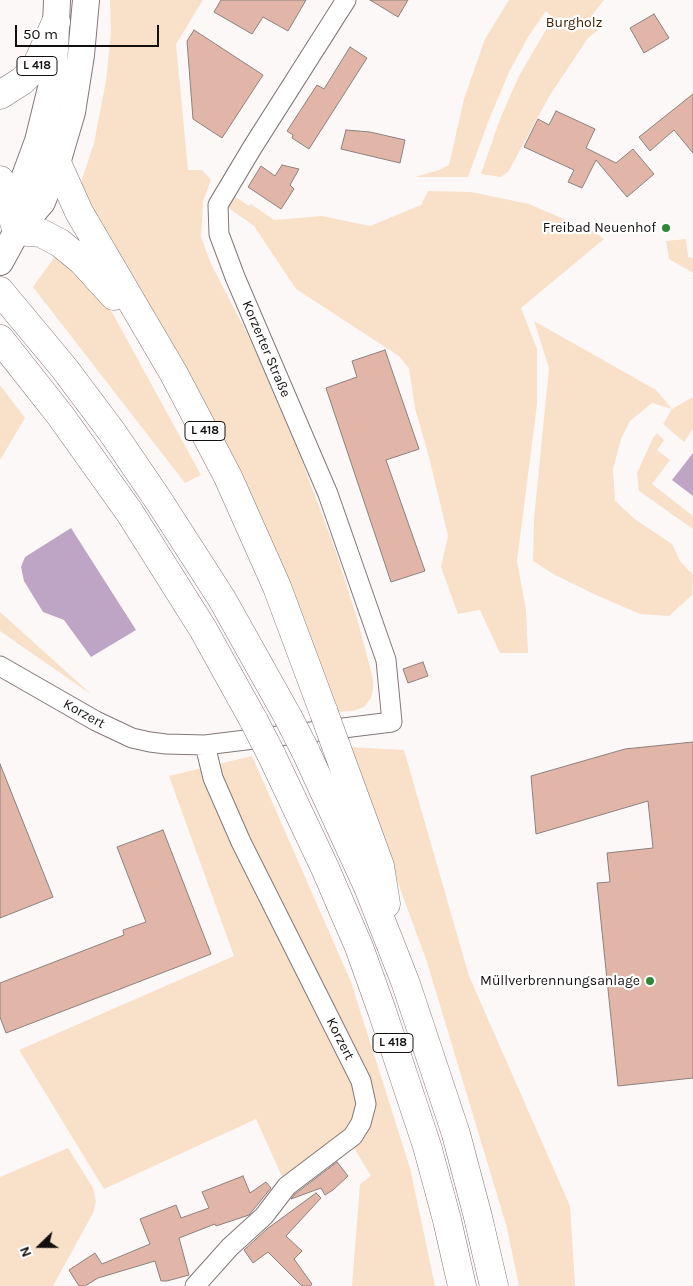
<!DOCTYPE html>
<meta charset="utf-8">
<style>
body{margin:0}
#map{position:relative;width:693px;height:1286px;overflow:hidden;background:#fdf8f8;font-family:Karla,sans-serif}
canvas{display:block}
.north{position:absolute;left:15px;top:1221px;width:50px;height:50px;-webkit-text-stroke:4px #fff;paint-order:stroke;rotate:248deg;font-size:14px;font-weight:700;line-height:20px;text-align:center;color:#130f0f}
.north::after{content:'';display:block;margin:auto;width:18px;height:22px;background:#130f0f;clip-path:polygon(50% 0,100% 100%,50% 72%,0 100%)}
.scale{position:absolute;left:15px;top:25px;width:144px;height:22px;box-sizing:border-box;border:2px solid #130f0f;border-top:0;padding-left:6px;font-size:15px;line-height:18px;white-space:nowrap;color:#130f0f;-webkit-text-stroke:4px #fff;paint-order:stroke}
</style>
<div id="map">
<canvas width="693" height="1286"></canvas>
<div class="north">N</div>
<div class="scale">50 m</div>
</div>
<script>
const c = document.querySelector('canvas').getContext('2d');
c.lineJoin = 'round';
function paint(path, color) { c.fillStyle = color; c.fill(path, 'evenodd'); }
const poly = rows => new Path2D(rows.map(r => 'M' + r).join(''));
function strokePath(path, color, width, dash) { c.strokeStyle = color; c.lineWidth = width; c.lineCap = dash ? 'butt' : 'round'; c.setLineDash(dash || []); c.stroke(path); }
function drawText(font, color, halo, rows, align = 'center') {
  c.font = font + ' Karla,sans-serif'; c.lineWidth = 4.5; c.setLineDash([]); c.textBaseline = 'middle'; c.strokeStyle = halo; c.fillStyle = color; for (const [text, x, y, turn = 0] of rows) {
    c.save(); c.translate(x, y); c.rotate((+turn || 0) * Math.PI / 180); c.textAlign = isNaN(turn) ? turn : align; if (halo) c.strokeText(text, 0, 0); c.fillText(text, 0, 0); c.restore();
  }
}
paint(poly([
 [110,0,203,0,176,44,188,170,202,170,211,180,203,201,201,237,211,264,252,343,300,456,335,549,357,618,373,679,373,689,371,698,364,707,353,711,333,712,78,192,94,143,106,81,111,32],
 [509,0,604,0,593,14,604,25,588,38,550,95,508,172,501,177,481,174,500,119,519,76,553,18,546,11,528,37,509,72,488,122,468,177,415,177,439,170,449,165,464,99,485,39],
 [428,191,471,192,529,204,596,233,604,239,521,308,537,349,537,404,517,561,526,610,528,653,500,653,480,610,458,614,441,567,448,536,429,457,415,408,409,368,399,356,296,289,254,226,226,206,234,196,249,206,251,204,274,220,322,216,370,226,421,205],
 [686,239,688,257,693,258,693,273,669,259,666,241],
 [56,255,108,305,201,475,185,483,33,287],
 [534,321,656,390,672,409,693,397,693,429,684,442,663,424,672,409,652,403,630,421,621,439,613,469,615,501,636,520,672,544,680,561,693,575,692,595,669,616,640,614,596,595,555,575,533,561,534,519,549,368],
 [0,385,25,418,0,460],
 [657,433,664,440,657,450,670,460,652,484,693,516,693,529,639,491,637,473,653,438],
 [0,612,92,695,0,631],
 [348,747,404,750,469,976,570,1206,575,1286,519,1286,507,1228,427,962],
 [252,756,351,982,410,1168,435,1286,352,1286,360,1184,371,1176,346,1135,284,1181,256,1119,104,1189,19,1050,234,956,169,776],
 [68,1148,93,1188,96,1201,93,1213,53,1286,0,1286,0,1177]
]), '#f8e0c9');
paint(poly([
 [693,453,693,496,672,480],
 [71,528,136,630,91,657,64,620,43,612,24,581,21,567,25,557]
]), '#bfa5c5');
const building = poly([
 [221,0,306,0,288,31,263,17,252,34,214,12,221,0],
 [370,0,408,0,398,17,370,0],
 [654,14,669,38,644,53,630,28,654,14],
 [194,30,263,75,222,138,193,119,187,41,194,30],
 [350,47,367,58,309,149,292,138,293,135,287,131,317,85,324,89,350,47],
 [693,94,693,153,674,130,650,151,639,137,693,94],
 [556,111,595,129,586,148,616,163,633,149,654,174,627,197,596,160,582,188,568,182,574,170,524,147,538,119,549,125,556,111],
 [346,130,370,132,405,140,400,163,341,149,346,130],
 [282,165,299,169,290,185,294,189,281,209,248,187,261,166,275,176,282,165],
 [385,350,419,449,386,460,425,571,391,582,326,388,357,377,352,361,385,350],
 [423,662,428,676,408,683,403,669,423,662],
 [693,742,693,1078,618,1086,597,883,610,882,607,853,653,848,648,801,536,834,531,776,625,749,693,742],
 [0,764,53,897,0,918,0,764],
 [163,830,211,954,6,1033,0,1017,0,983,124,935,123,930,146,922,117,847,163,830],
 [337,1162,348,1176,333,1190,325,1195,321,1188,291,1199,295,1194,337,1162],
 [243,1176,250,1193,266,1182,271,1188,249,1215,216,1226,215,1224,179,1238,189,1275,167,1281,161,1281,155,1261,98,1278,85,1286,79,1286,69,1270,95,1253,102,1264,150,1244,140,1219,176,1205,181,1218,209,1208,202,1192,243,1176],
 [316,1193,321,1198,286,1236,302,1251,294,1259,312,1284,310,1286,302,1286,268,1252,253,1263,244,1250,267,1229,316,1193]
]);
paint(building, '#e1b6a8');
strokePath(building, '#8d817d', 1);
const street = poly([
 [0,666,96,721,132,738,150,742,166,744,205,745,392,722,386,660,328,494,235,277,219,234,218,205,252,148,346,0],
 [195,1286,230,1247,264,1216,287,1186,353,1136,361,1123,366,1104,361,1081,241,842,213,778,205,745]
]);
const secondary = poly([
 [17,231,21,187,38,141,51,88,55,50,57,0],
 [0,262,17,231,42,202,57,163,72,112,81,55,86,0]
]);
const highway = poly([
 [0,95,22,81,36,67,56,22],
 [57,163,79,212,174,374,228,477,277,587,324,713],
 [0,180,17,231,41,233,60,243,82,261,114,296],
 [0,291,64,368,112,432,159,501,222,599,288,717],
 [0,339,60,415,130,513,203,629,254,721],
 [336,746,380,866,386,904],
 [305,750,368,887,406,984,456,1134,478,1217,494,1286],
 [271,754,325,868,359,947,382,1011,427,1146,447,1220,462,1286]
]);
strokePath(street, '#847778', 21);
strokePath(secondary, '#847778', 28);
strokePath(highway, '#847778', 29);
strokePath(street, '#fff', 19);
strokePath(secondary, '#fff', 26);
strokePath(highway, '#fff', 28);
const highwayBridge = poly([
 [324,713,336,746],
 [288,717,305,750],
 [254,721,271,754]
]);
strokePath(highwayBridge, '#847778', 29, []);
strokePath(highwayBridge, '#fff', 28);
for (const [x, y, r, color] of [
 [666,228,5,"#2e8838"],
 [650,981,5,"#2e8838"]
]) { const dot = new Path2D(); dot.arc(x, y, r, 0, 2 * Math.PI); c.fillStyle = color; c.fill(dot); strokePath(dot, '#fff', 2); }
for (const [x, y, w] of [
 [37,66,40],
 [205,431,40],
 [393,1043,40]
]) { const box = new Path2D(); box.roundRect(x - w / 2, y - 9.5, w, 19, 4); c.fillStyle = '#fff'; c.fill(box); strokePath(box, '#130f0f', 1); }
drawText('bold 12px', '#130f0f', null, [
 ["L 418",37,66],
 ["L 418",205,431],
 ["L 418",393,1043]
]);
drawText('14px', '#402200', '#fff', [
 ["Burgholz",574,23]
]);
drawText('14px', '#130f0f', '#fff', [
 ["Freibad Neuenhof",656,228],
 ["Müllverbrennungsanlage",640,981]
], 'right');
drawText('14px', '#130f0f', '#fff', [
 ["Korzerter Straße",266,349,67],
 ["Korzert",84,714,29],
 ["Korzert",340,1039,63]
]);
</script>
